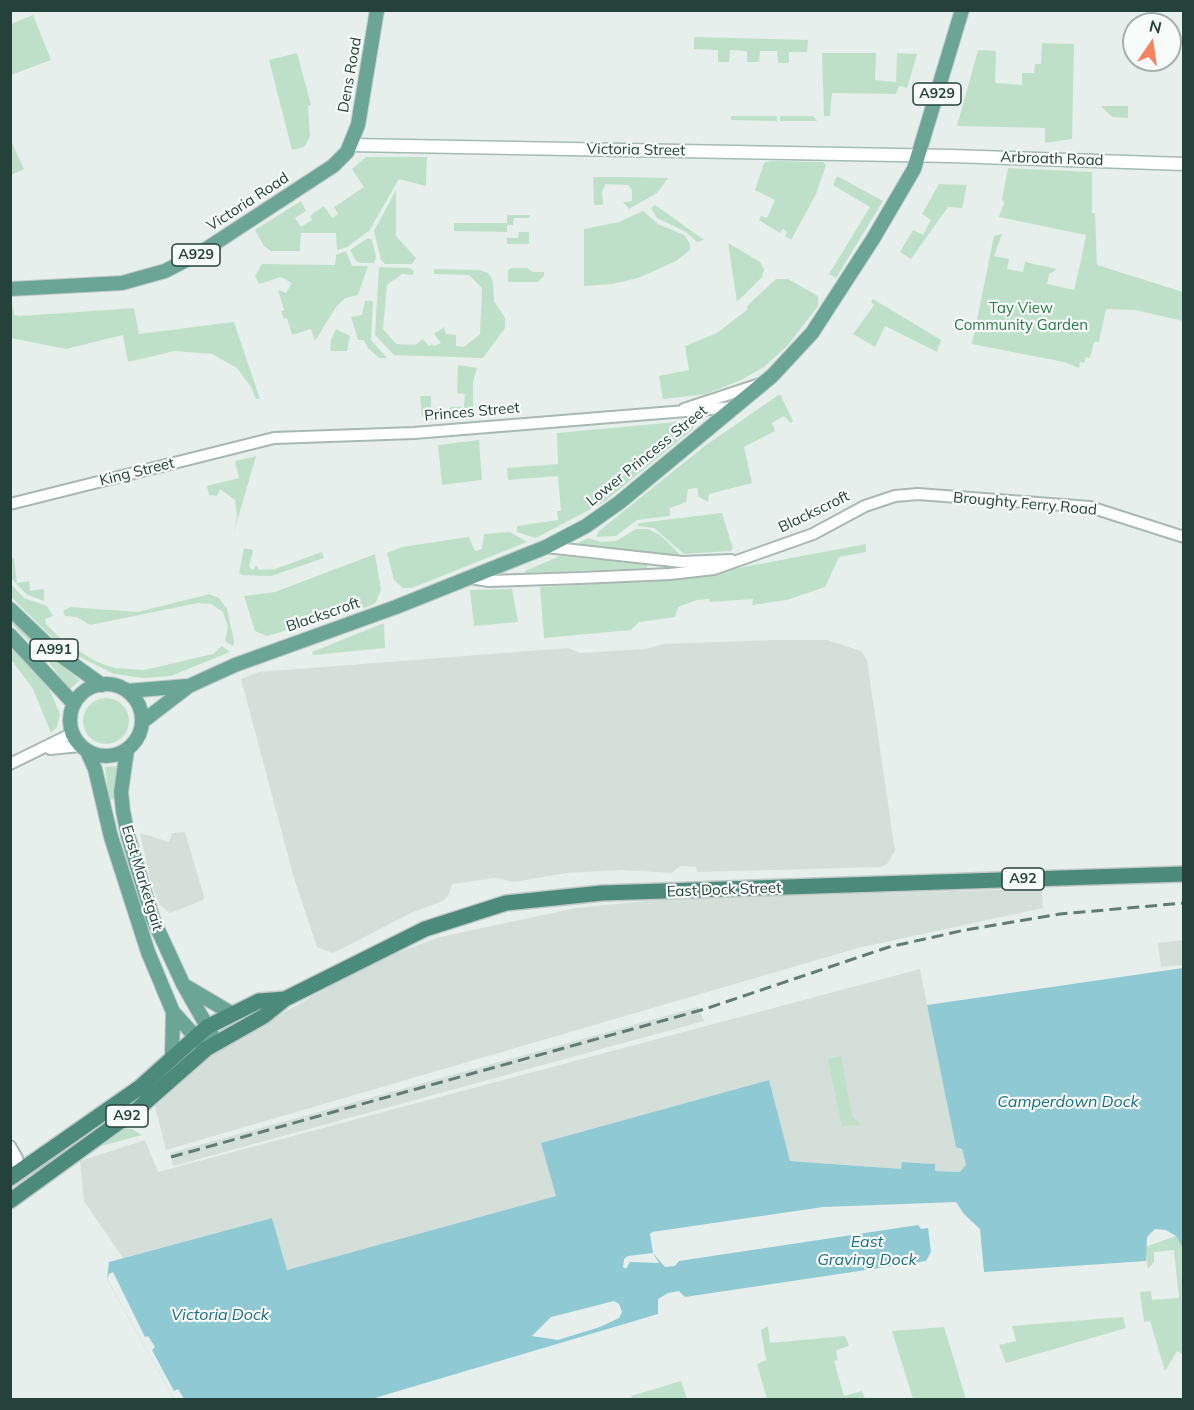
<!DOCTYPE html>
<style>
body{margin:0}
#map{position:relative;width:1194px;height:1410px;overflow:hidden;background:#e6efeb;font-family:Mulish,sans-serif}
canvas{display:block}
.frame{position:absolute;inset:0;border:12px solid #24423a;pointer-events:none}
.north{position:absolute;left:1122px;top:12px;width:60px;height:60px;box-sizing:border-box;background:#f7fbf9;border:2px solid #a3b1ad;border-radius:50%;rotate:13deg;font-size:16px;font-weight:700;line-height:24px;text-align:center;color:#24423a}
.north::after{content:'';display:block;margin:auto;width:21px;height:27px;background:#f4845f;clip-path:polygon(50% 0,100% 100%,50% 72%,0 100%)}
</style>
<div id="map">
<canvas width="1194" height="1410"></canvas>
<div class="frame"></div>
<div class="north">N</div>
</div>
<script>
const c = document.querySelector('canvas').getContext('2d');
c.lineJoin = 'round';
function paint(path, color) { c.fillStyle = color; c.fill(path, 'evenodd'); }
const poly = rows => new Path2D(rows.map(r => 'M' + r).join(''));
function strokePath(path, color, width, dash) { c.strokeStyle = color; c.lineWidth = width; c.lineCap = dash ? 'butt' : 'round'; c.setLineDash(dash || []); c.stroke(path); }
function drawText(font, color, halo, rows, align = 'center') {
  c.font = font + ' Mulish,sans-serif'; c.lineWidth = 4.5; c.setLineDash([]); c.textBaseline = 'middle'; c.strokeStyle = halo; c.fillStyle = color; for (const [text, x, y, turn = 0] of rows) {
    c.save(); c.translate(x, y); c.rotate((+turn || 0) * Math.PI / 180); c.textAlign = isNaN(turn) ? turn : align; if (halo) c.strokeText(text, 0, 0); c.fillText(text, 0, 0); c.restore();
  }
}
paint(poly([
 [773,640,827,640,861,651,867,660,895,851,887,864,880,867,697,872,696,867,680,866,672,873,623,870,566,873,514,882,496,878,452,884,448,896,443,901,413,912,333,953,317,947,294,878,241,679,259,672,568,648,581,653,646,649,664,644],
 [185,832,204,897,203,900,170,913,160,905,151,883,140,833,169,842,172,833],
 [1042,889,1043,908,858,948,166,1150,155,1106,209,1056,344,978,391,955,440,937,576,908,676,898],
 [1183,940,1183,965,1161,967,1158,943],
 [920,969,956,1146,962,1149,966,1166,960,1172,935,1171,935,1164,902,1162,901,1169,789,1161,769,1080,542,1143,556,1196,287,1270,272,1218,123,1258,84,1201,80,1161,145,1140,158,1172],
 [698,1007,704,1021,173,1166,170,1153]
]), '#d4dfda');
paint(poly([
 [33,15,51,60,11,75,11,24],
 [694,37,808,40,807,52,789,52,789,63,778,63,777,51,760,51,759,62,747,62,747,51,730,50,729,62,718,62,718,50,694,49],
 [1042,43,1074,44,1072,139,1045,143,1045,128,957,126,978,50,996,51,995,83,1022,85,1022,73,1034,73,1035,64,1041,64],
 [297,53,311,105,308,106,310,137,304,147,292,150,269,60],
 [822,53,876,53,875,80,896,82,897,53,917,54,907,88,899,86,896,94,832,93,830,116,824,116],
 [1101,106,1128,106,1128,118,1112,117],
 [731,116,777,116,777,121,731,120],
 [780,116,813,116,817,121,780,121],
 [10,139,24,169,11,175,10,175],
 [366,157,427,157,426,186,399,179,369,231,347,247,337,250,336,233,301,233,300,251,271,251,264,246,255,230,301,201,306,211,295,218,301,227,312,220,310,216,324,206,332,218,338,214,334,207,364,187,352,169],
 [770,161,823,162,826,165,816,194,791,240,785,236,787,232,783,229,780,233,759,220,761,216,767,218,775,200,755,190,764,163],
 [1008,168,1092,172,1092,213,1095,213,1097,265,1183,292,1183,321,1135,310,1106,309,1099,342,1094,342,1090,358,1086,357,1084,363,1080,362,1079,368,1064,362,972,344,994,236,1002,234,994,256,1009,259,1007,269,1023,272,1025,262,1057,269,1049,274,1047,284,1074,290,1081,260,1086,235,999,217,1004,203,1002,199],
 [837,176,883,201,836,278,829,274,870,207,833,185],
 [593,177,626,177,668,178,657,193,629,209,623,202,632,201,632,190,628,185,606,184,602,191,603,205,594,205],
 [939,184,967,185,962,208,948,207,911,259,900,252,913,230,923,235,931,220,922,214],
 [396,190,396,236,416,258,412,264,385,264,381,260,374,231],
 [655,205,668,214,704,240,697,242,686,232,657,218,651,208],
 [643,211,658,224,684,235,690,244,690,250,676,261,638,278,612,284,584,286,584,229,619,222],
 [507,215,530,215,530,218,514,218,513,225,507,225,507,232,454,231,454,223,507,223],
 [519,232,529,232,529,244,507,244,507,238,518,238],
 [368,238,372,240,376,256,374,263,361,263,356,261,350,250],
 [728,243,760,262,764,270,762,277,737,302],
 [346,251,352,266,368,266,358,295,345,298,336,307,315,341,311,329,292,335,287,318,284,319,281,311,284,310,278,290,286,293,292,283,281,277,259,284,255,276,262,264,335,265,336,255],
 [379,267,410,268,414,271,413,275,402,274,387,285,383,329,396,344,415,345,423,339,429,346,432,344,434,346,441,343,434,334,444,327,446,334,456,335,456,346,464,347,480,334,482,288,469,275,434,274,434,269,480,270,488,273,493,281,494,301,505,318,505,328,483,358,394,355,375,335],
 [511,268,527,268,533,272,544,272,544,276,538,282,508,282,508,270],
 [776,279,788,279,818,296,818,306,788,345,764,367,741,380,706,394,663,399,659,376,689,370,685,346,717,333,747,310,747,306],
 [873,299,941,340,937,352,885,326,875,347,853,334,874,305,871,302],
 [365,301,373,301,371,340,387,358,379,358,368,348,364,340,358,340,351,317,362,315],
 [12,303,14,315,21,316,134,308,139,334,234,322,260,399,256,399,251,387,237,368,212,354,174,351,128,362,123,335,66,349,11,338],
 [336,329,350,336,347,351,330,351,331,339],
 [458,365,477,368,473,382,473,417,427,420,422,416,420,396,431,396,431,409,449,410,450,407,464,407,465,394,457,393],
 [780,394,793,421,791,423,784,416,772,423,775,431,744,447,752,483,709,494,708,502,699,497,697,488,688,489,686,502,670,508,670,516,637,520,616,536,596,537,599,531,706,445],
 [687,421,694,424,693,429,604,502,536,538,517,532,517,526,558,520,557,511,561,511,558,476,508,480,507,468,558,464,557,433],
 [479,440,482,480,442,485,438,445],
 [256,456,233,535,237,518,235,500,220,489,217,496,209,495,207,486,239,478,235,461],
 [722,513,733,549,730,551,684,554,654,528,637,526,639,523],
 [636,529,648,529,660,535,683,557,574,545,588,538,601,542,616,541],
 [510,532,527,542,412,588,403,588,394,580,387,553,402,547,469,537,475,551,482,549,484,534],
 [866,544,866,552,839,557,825,587,787,600,752,605,753,599,710,602,709,599,697,600,678,607,675,617,639,622,631,630,544,638,540,587,675,580],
 [244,548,253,550,249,567,253,570,256,565,259,570,275,569,322,552,324,558,271,576,242,575,239,573],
 [375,554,381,590,376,602,370,606,267,636,255,631,244,596,275,592],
 [560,556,647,565,647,568,525,573,525,571],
 [11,558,14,558,17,583,29,581,30,591,44,589,44,601,26,594,11,578],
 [11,584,24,598,47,606,53,616,45,619,46,624,64,642,97,662,115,668,144,670,213,654,222,646,230,652,171,676,144,678,114,674,78,656,53,638,11,597],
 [512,589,518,622,474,626,470,590],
 [209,594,219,598,227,609,234,641,233,646,225,641,228,626,223,612,211,604,198,603,90,625,77,617,65,616,63,611,70,607,138,612],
 [10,618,53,659,80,680,69,690,49,662,11,623],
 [384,623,385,648,313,655,312,652],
 [10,643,39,672,52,695,60,714,57,727,51,733,33,689,11,659],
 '83 721a23 23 0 1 1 46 0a23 23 0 1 1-46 0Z',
 [117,766,115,799,109,800,105,767],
 [841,1056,852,1116,861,1125,842,1126,828,1059],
 [125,1128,132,1129,142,1135,101,1146],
 [1176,1236,1183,1249,1183,1354,1177,1351,1165,1371,1150,1321,1144,1322,1140,1292,1151,1291,1152,1300,1179,1298,1174,1250,1154,1252,1154,1262,1148,1269,1145,1247],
 [1123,1317,1126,1328,1006,1363,999,1345,1016,1341,1012,1326],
 [768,1326,770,1343,845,1336,849,1346,836,1350,838,1360,834,1361,844,1396,862,1391,865,1399,767,1399,757,1364,766,1360,761,1330],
 [944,1327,966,1399,913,1399,892,1331],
 [681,1381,687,1399,633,1399,631,1396]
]), '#bfe0c8');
paint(poly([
 [1183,968,1183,1249,1176,1236,1166,1230,1155,1229,1147,1237,1146,1261,984,1272,980,1229,964,1214,956,1202,823,1207,652,1232,650,1234,653,1253,665,1267,675,1266,679,1261,918,1225,921,1229,928,1228,931,1252,926,1261,685,1297,679,1291,668,1293,658,1299,658,1314,368,1400,174,1399,107,1279,109,1262,272,1218,287,1270,556,1196,541,1143,769,1080,790,1161,901,1169,902,1162,935,1164,935,1171,960,1172,966,1165,962,1149,956,1147,927,1005],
 [614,1301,619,1304,622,1312,619,1318,600,1327,558,1340,532,1336,551,1317]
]), '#8ec9d4');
paint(poly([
 [653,1253,659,1263,630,1262,626,1269,623,1267,624,1259,628,1256],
 [113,1272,145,1337,148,1336,155,1347,152,1350,174,1391,178,1389,184,1399,174,1399,107,1279,109,1274]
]), '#e6efeb');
const tertiary = poly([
 [684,409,760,384],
 [10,504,274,438,414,433,735,407],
 [546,547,682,562,731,560],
 [470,578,489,581,580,578,670,574,714,569,813,534,865,506,895,496,918,494,1090,507,1184,537],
 [50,749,80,746],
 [10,764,73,733],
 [10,1146,17,1158,18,1173]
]);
const secondary = poly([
 [351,145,951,156,1184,164]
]);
const primary = poly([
 [10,289,122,283,165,271,200,253,333,166,347,152,358,125,377,10],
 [10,609,53,650,102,685],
 [10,635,74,704],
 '70 720a36 36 0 1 1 72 0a36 36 0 1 1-72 0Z',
 [127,691,188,686],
 [142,722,189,686,235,665,396,607,546,547,586,526,620,502,772,376,812,333,873,239,914,169,962,10],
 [127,750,121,792,123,811,128,836,153,919,183,984,216,1042],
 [87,751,95,769,111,837,148,952,173,1012,203,1045],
 [187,987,231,1013],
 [172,1058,173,1012]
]);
const trunk = poly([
 [10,1178,139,1088,207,1027,259,1001,285,999],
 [10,1201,140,1107,206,1049,264,1016,285,999,425,929,506,903,602,893,1184,874]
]);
strokePath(tertiary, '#a8b8b2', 14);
strokePath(secondary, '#a4bbb3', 15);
strokePath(primary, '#c2cac8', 16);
strokePath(trunk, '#c2cac8', 18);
strokePath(tertiary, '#fff', 10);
strokePath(secondary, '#fff', 12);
strokePath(primary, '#6aa596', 14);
strokePath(trunk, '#4c8a7c', 15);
strokePath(poly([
 [171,1157,705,1009,889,947,965,930,1060,914,1184,903]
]), '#5f7d75', 3, [12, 6]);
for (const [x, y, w] of [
 [937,94,48],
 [196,255,48],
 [54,650,48],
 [1023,879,42],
 [127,1116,42]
]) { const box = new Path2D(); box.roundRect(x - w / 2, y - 11, w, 22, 4.5); c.fillStyle = '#f7fbf9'; c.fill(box); strokePath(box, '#24423a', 1.5); }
drawText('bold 14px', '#24423a', null, [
 ["A929",937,94],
 ["A929",196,255],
 ["A991",54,650],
 ["A92",1023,879],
 ["A92",127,1116]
]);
drawText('15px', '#24423a', '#f7fbf9', [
 ["Dens Road",350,75,-80],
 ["Victoria Street",636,150,1],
 ["Arbroath Road",1052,159,2],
 ["Victoria Road",248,202,-33],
 ["Princes Street",472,412,-5],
 ["Lower Princess Street",647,456,-39],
 ["King Street",137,472,-14],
 ["Broughty Ferry Road",1025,504,5],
 ["Blackscroft",814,512,-26],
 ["Blackscroft",323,615,-19],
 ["East Marketgait",142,878,73],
 ["East Dock Street",724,890,-2]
]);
drawText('15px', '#2d7a4b', '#f7fbf9', [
 ["Tay View",1021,308],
 ["Community Garden",1021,325]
]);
drawText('italic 16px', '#1c6f80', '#f7fbf9', [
 ["Camperdown Dock",1068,1102],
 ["East",867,1242],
 ["Graving Dock",867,1260],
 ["Victoria Dock",220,1315]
]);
</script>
